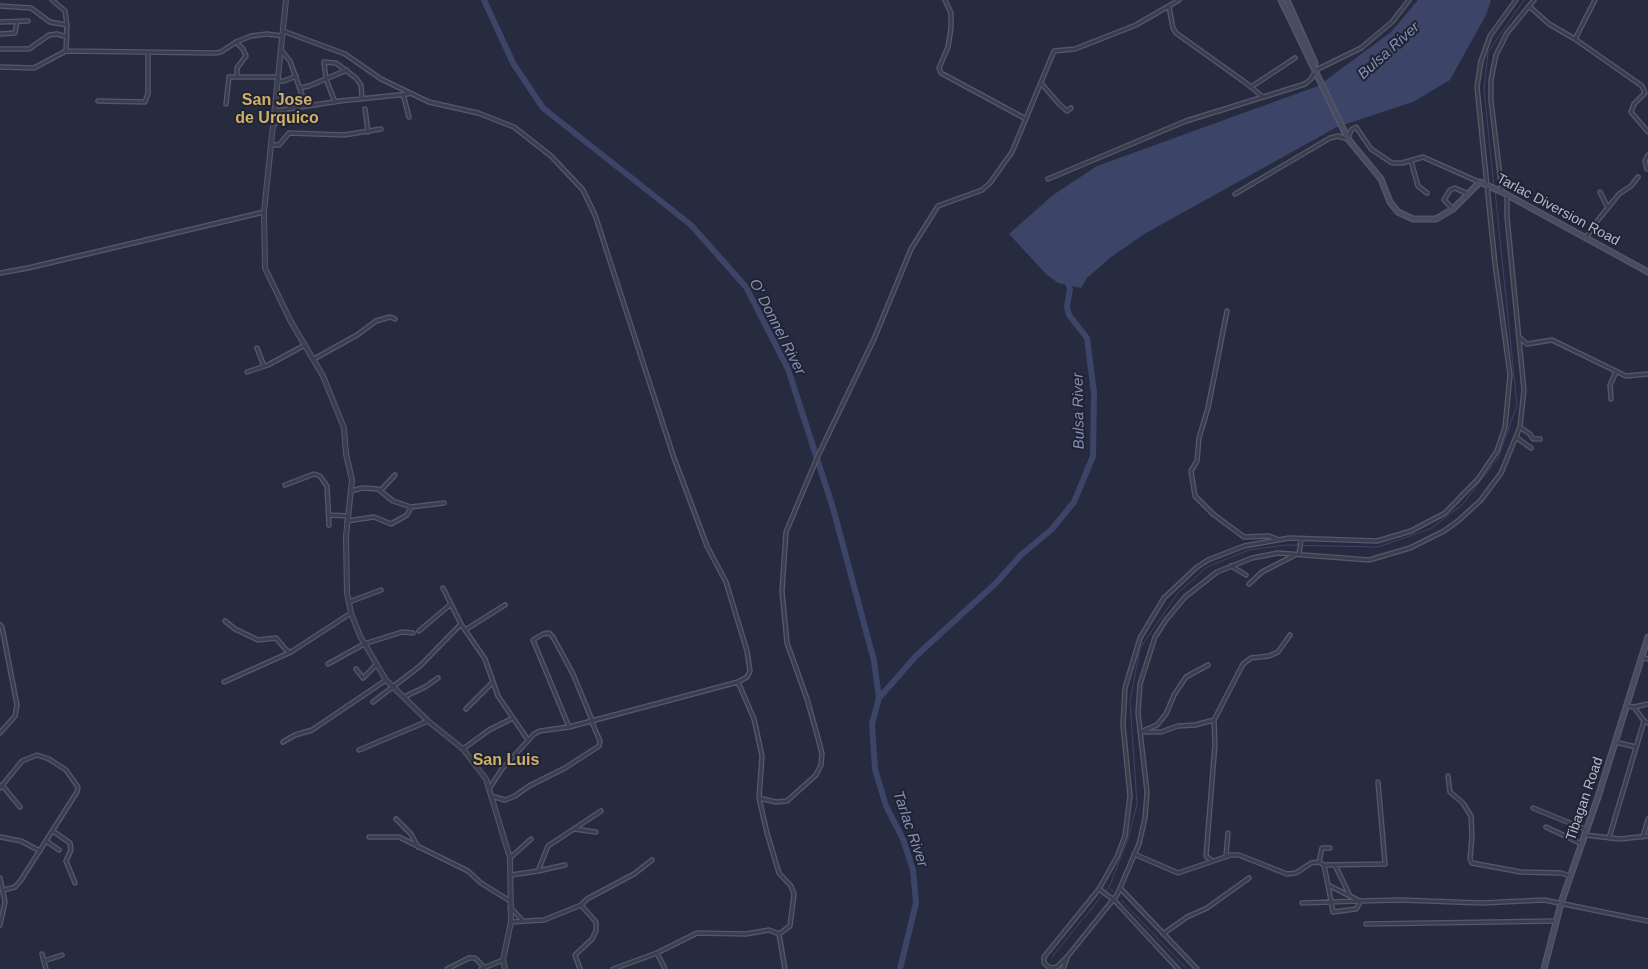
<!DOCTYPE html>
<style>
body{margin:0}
canvas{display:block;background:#262b3f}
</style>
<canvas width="1648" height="969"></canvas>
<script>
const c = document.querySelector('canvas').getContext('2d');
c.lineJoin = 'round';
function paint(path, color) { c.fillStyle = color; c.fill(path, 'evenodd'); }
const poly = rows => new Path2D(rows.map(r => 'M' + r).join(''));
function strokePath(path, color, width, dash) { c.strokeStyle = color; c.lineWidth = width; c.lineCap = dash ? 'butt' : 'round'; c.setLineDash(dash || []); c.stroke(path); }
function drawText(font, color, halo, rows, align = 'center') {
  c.font = font + ' Arial,sans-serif'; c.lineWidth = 4; c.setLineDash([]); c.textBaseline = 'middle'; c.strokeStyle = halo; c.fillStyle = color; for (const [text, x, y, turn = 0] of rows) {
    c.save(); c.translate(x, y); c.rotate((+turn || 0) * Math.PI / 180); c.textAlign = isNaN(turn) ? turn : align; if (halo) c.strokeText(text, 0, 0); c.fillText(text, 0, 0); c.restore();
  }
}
paint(poly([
 [1418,0,1491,0,1486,15,1450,80,1413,102,1337,127,1146,233,1111,257,1087,278,1081,288,1058,283,1046,274,1009,234,1053,195,1097,166,1318,86,1391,32]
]), '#3c4467');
strokePath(poly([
 [1494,187,1484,89,1488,52,1524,0],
 [1110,888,1113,892],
 [1121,900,1187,969],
 [1052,957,1109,887,1127,842,1137,804,1130,701,1140,648,1178,593,1207,567,1249,550,1285,545,1378,547,1430,529,1462,505,1498,458,1517,405,1495,191]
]), '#3c4467', 1);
strokePath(poly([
 [484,0,513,63,543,108,691,225,746,287,788,369,833,508,874,661,879,698,872,724,875,769,886,806,903,839,913,870,916,903,900,969],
 [879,698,917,655,996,583,1021,555,1052,529,1074,502,1093,456,1094,393,1087,338,1069,315,1067,307,1070,289,1067,279]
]), '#3c4467', 6);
const minor = poly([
 [52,0,65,11,67,25],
 [945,0,951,13,951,28,948,47,939,68,941,73,1026,119],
 [0,6,31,8,50,22,67,25,66,51,34,68,0,67],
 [1529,6,1549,24,1575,39,1642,86,1645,93,1634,104,1631,112,1648,132],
 [1169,7,1173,28,1176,33,1246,83,1263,97],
 [0,22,28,21],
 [283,31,345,54,381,79,429,102,478,113,514,127,551,156,583,190,595,215,674,458,707,546,726,582,747,651,750,671,747,677,738,682,569,727,540,731,534,734,502,769,489,789],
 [0,34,15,33,17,22],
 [1575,39,1595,0],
 [236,42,243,49,246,56,237,68,237,76],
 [0,49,29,49,49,35,57,34,67,37],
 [281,50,290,61,306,106],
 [66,51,215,53,221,52,236,42,251,36,267,34,282,36],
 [278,81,284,81,296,76],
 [1041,83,1059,104,1067,111,1071,108],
 [1251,87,1295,58],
 [300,88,309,86,347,70],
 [403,94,409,117],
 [98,101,145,102,148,94,148,52],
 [335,102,326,79,324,62,336,63,356,78,361,85,362,98],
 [226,104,229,77,278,77],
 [365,109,368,132],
 [275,111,340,101,408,94],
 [274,125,286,111],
 [272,145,279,145,289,133,344,135,381,129],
 [1411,161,1418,186,1427,193],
 [1647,169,1645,161,1648,155],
 [1048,179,1186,121,1305,84,1311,79,1316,70,1361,48,1392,22,1409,0],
 [1502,192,1491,101,1491,80,1496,55,1507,33,1534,0],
 [1600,192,1608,208],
 [1235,194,1330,138,1338,136,1348,139,1351,130,1356,127,1371,149,1392,163,1402,163,1423,157,1479,182],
 [1507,195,1507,217,1524,390,1520,427,1501,473,1481,500,1458,521,1444,531,1410,548,1369,560,1278,553,1252,558,1217,572,1185,597,1166,620,1155,637,1140,684,1138,713,1147,792,1145,818,1139,844,1117,895,1067,957,1057,967,1050,968,1044,963,1044,957,1099,889,1117,857,1125,836,1130,796,1123,725,1125,688,1140,638,1164,598,1197,567,1208,560,1244,546,1289,538,1377,541,1411,531,1445,513,1478,479,1497,451,1505,427,1510,375,1495,264,1477,87,1481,61,1490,36,1516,0],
 [1453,209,1444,200,1450,190,1455,188,1468,194],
 [1586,238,1594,225,1619,194,1631,186,1638,177],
 [0,273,28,268,264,212],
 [1227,311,1208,408,1199,438,1197,461,1191,471,1195,496,1213,514,1244,537,1269,536,1277,539],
 [1519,337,1527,344,1552,340,1626,376,1648,374],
 [257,348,264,366],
 [314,359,357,335,376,321,390,317,395,319],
 [247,372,268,365,305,345],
 [1611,399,1610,385,1616,372],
 [1521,428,1530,434,1533,439,1540,439],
 [1517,438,1531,448],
 [285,485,314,474,320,476,327,486,329,525],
 [381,490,395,475],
 [351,491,362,488,378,489,393,501,411,507,444,503],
 [329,515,348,516],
 [347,521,374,517,391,524,407,515,411,507],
 [1299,554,1301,539],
 [1231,566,1246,575],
 [1249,584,1262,572,1295,555],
 [443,588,461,624,485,659,498,696,528,740],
 [349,602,381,590],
 [225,621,235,629,258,640,276,638,287,651,291,652,351,613],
 [0,625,2,627,17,705,15,716,0,733],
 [465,630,505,605],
 [419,631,451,604],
 [1641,657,1648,659],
 [328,664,364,644,402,632,413,633],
 [356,669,363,678,376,665],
 [224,682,291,652],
 [738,682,754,719,762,756,759,798,767,833,779,873,791,886,794,894,790,926,779,934],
 [404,697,425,687,438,678],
 [373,702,420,666,461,624],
 [1627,706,1634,707,1648,704],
 [1634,707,1644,721,1648,723],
 [466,709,492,683],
 [569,727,533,640,543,634,549,633,553,637,573,674,592,720],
 [1140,732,1157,725,1166,714,1174,695,1186,677,1208,665],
 [1143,732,1161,732,1178,726,1195,725,1214,720],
 [283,742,295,735,312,730,386,680],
 [1615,742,1636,747],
 [463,749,489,730,513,718],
 [359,750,428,721],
 [1448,776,1450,792,1463,803,1471,816,1472,836,1470,859,1472,863,1521,872,1561,873,1570,876],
 [2,785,20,807],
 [0,788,22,761,37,755,49,759,66,770,78,787,77,792,21,880,15,887,4,890],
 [491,796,505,800,515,796,529,786,565,768,599,746,600,741,591,720],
 [759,798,776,802,787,801,816,775,821,765,822,754,818,738,807,699,787,643,782,591,786,532,817,458,874,339,911,249,938,206,982,190,990,183,1012,152,1054,51,1075,49,1136,25,1179,0],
 [1533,808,1587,830],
 [396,819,411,834,418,847],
 [1546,827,1582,844],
 [574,829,596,832],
 [53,831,70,843,71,850,66,861,75,883],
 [1585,835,1620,839,1648,836],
 [0,837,21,841,40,851],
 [369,837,399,837,468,871,481,883,510,901],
 [1643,837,1648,819],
 [1609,838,1644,721],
 [46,841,59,850],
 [1134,854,1178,873,1231,855,1239,855,1287,874,1296,873,1311,863,1319,862,1324,865,1328,885,1360,901,1400,900,1482,903,1544,900,1648,921],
 [1226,856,1228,833],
 [510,858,531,839],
 [1211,860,1206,856,1215,744,1214,720,1243,664,1251,658,1269,656,1278,652,1290,635],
 [1319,862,1322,848,1330,848],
 [1324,865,1385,864,1378,782],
 [1335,865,1349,894],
 [538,871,565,865],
 [511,875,538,871,548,846,601,811],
 [0,878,5,902,0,925],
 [1328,885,1333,912,1356,909,1361,901],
 [1099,889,1114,900,1178,969],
 [1121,889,1197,969],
 [1302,903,1359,901],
 [581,905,587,899,634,874,652,860],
 [510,907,523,921],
 [511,922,544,920,581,905,596,922,596,931,592,939,575,955,580,969],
 [1366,924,1556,921],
 [1163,934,1187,917,1207,908,1249,878],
 [657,953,665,969],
 [42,954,46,969],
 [44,961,62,955],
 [447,969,469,958,475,958,484,967],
 [481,969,503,960],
 [613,969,657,953,697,933,746,934,769,930,779,934,785,969],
 [1063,969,1067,958]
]);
const tertiary = poly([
 [286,0,264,212,265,268,290,320,323,376,344,428,346,454,352,480,346,536,347,593,351,613,360,636,386,680,428,721,463,749,486,779,510,858,511,922,503,960,505,969]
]);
const secondary = poly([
 [1281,0,1348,139,1381,179,1390,202,1398,212,1413,219,1436,219,1453,209,1480,182,1502,192,1648,272],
 [1287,0,1315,63,1314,67],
 [1544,969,1561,903,1598,797,1648,637]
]);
strokePath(minor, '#555969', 5.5);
strokePath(tertiary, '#555969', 6);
strokePath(secondary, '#555969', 7);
strokePath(minor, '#3a3e4f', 3);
strokePath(tertiary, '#3a3e4f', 4);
strokePath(secondary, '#484c62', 4.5);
drawText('14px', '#b7b9c9', '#1f2334', [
 ["Tarlac Diversion Road",1558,210,28],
 ["Tibagan Road",1585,799,-71]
]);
drawText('italic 15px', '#868fb4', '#1f2334', [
 ["Bulsa River",1389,51,-42],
 ["O' Donnel River",777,327,63],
 ["Bulsa River",1079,411,-91],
 ["Tarlac River",910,829,71]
]);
drawText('bold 16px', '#d1af6a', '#1f2334', [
 ["San Jose",277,101],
 ["de Urquico",277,119],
 ["San Luis",506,761]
]);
</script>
